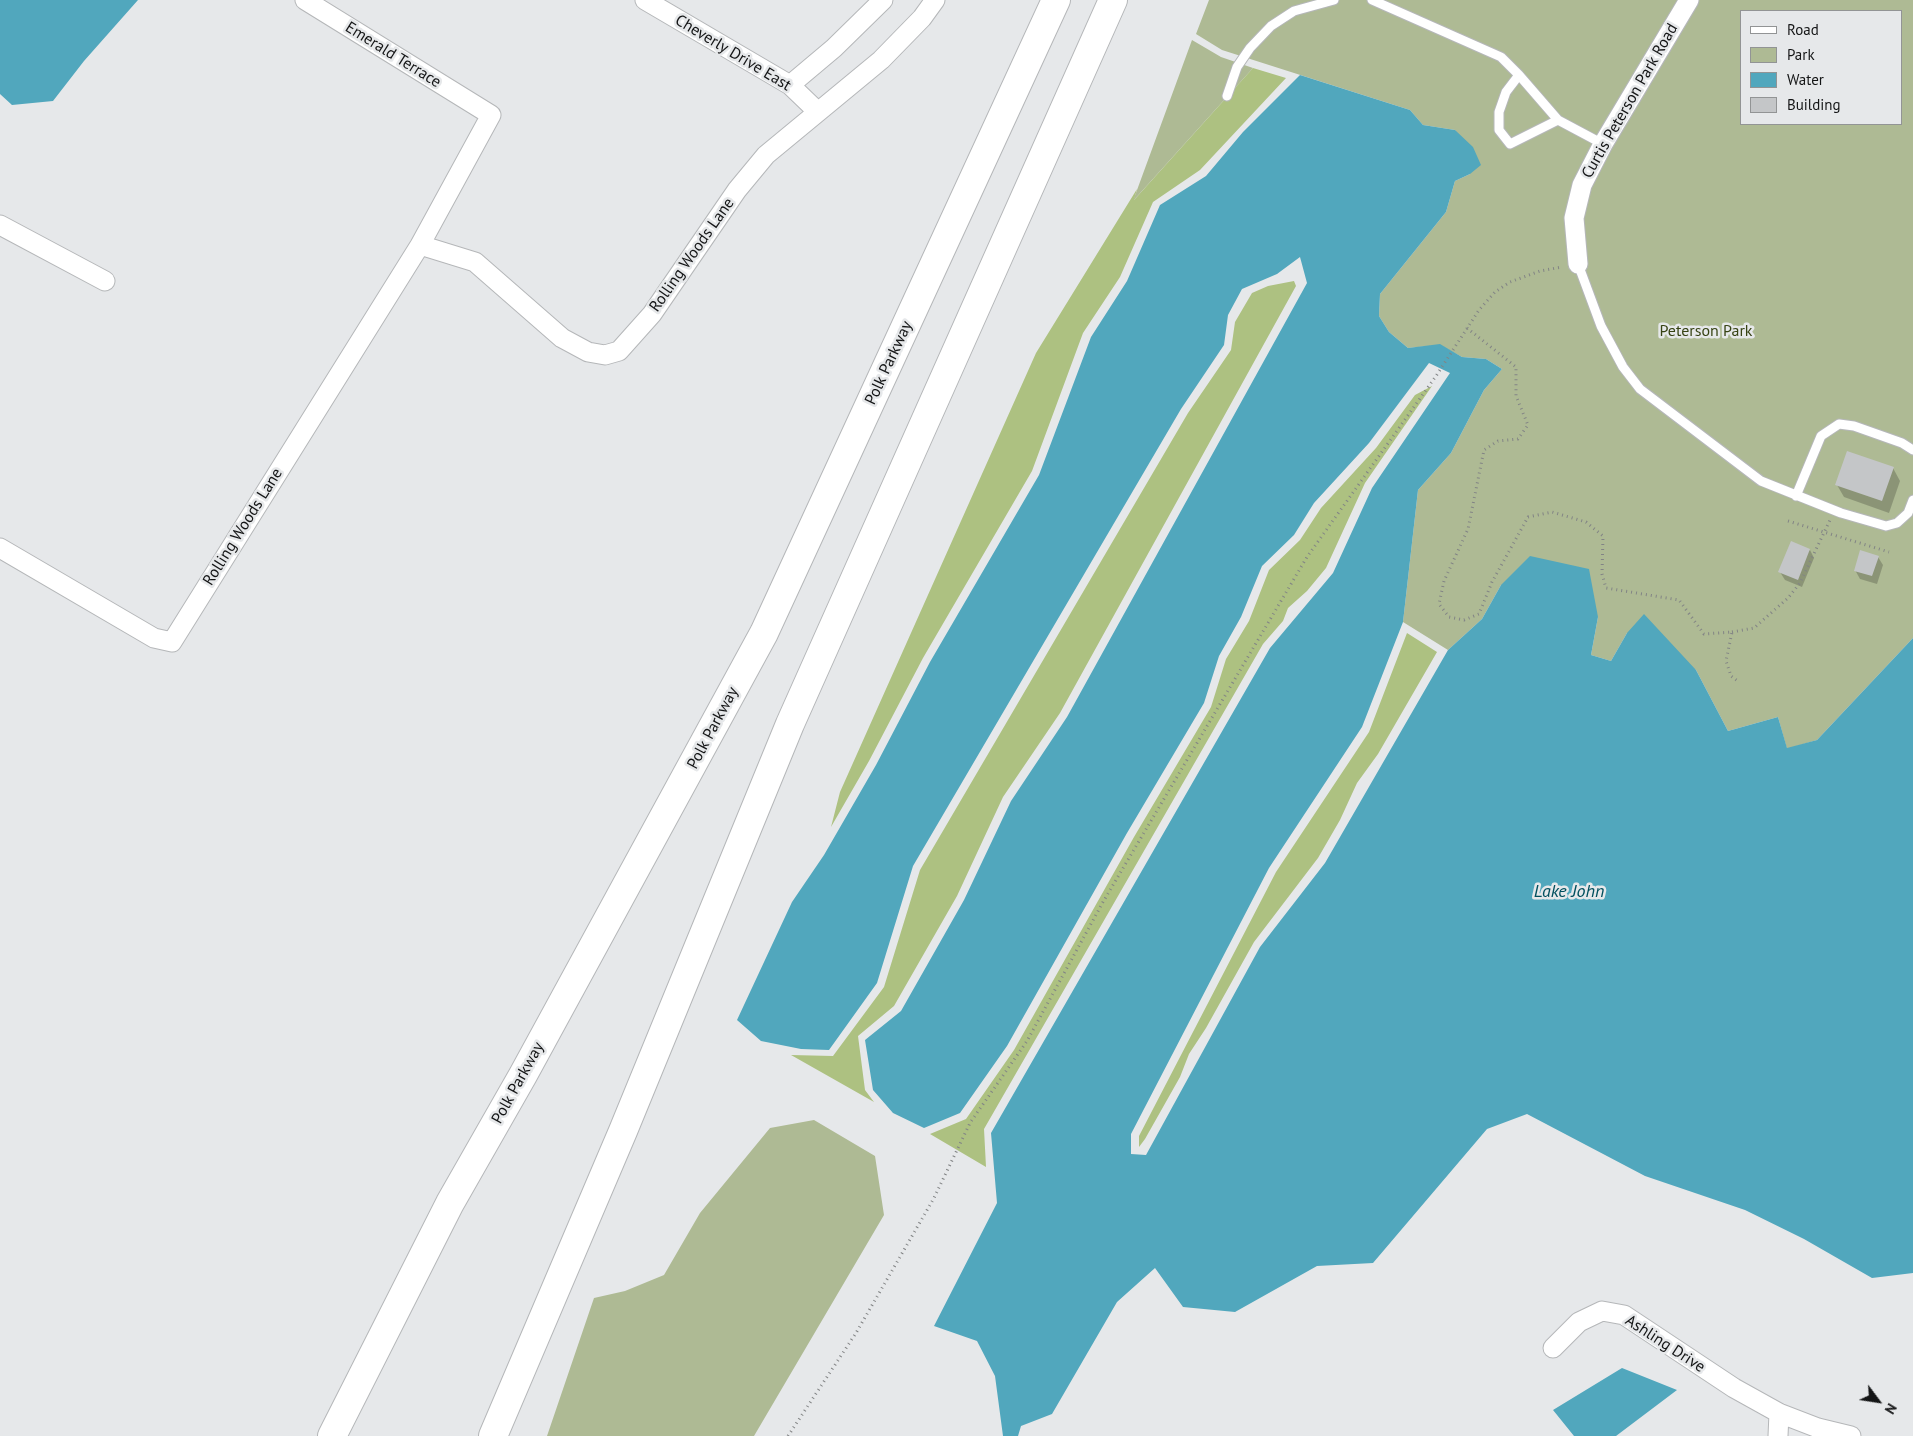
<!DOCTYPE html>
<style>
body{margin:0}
#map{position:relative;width:1913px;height:1436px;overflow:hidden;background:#e6e8ea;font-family:"PT Sans",sans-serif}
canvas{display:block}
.legend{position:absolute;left:1740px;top:10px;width:162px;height:115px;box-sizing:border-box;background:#e6e8ea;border:1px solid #929495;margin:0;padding:6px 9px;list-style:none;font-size:15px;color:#141516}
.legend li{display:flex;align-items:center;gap:10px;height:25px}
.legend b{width:25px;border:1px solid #929495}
.north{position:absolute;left:1853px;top:1376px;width:50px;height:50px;-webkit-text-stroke:4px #e6e8ea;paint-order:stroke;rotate:121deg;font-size:14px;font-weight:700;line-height:20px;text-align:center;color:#141516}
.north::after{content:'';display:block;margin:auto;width:18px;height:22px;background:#141516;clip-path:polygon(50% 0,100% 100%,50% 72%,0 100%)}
</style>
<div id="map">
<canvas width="1913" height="1436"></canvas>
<ul class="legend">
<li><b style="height:6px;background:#fff"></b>Road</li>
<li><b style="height:14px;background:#aeba94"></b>Park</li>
<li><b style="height:14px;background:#51a7bd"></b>Water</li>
<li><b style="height:14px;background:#c4c6c8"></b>Building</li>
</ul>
<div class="north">N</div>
</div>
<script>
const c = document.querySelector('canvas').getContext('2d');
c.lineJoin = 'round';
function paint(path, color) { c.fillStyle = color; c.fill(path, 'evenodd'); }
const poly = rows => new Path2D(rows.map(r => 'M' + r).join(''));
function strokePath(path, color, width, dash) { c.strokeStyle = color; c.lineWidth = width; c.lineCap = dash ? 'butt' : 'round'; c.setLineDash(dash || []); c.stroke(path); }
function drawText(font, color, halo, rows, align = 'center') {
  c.font = font + ' "PT Sans",sans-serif'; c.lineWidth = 5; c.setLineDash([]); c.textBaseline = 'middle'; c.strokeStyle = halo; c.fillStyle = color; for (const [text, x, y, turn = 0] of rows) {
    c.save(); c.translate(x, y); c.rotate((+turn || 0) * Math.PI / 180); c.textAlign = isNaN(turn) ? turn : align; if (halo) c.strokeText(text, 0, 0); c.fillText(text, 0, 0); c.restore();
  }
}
paint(poly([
 [1209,0,1913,0,1913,638,1817,740,1787,749,1778,717,1728,731,1696,670,1627,633,1611,661,1591,655,1598,617,1501,585,1482,619,1448,650,1403,622,1418,490,1451,453,1484,390,1502,369,1486,359,1462,357,1440,345,1408,348,1389,332,1379,316,1380,294,1446,212,1455,181,1470,174,1455,130,1423,125,1410,110,1222,50,1196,34],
 [1742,11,1902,11,1902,124,1742,124],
 [1192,40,1221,57,1253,68,1133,201],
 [814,1120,875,1156,884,1215,754,1436,547,1436,594,1298,625,1291,664,1275,700,1213,770,1128]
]), '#aeba94');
paint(poly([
 [1253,68,1286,78,1200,170,1153,202,1120,277,1083,333,1032,471,923,658,869,761,831,827,840,792,1036,353,1137,189,1134,200],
 [1294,281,1296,286,1060,713,1003,797,957,896,894,1006,858,1036,865,1090,874,1102,791,1055,833,1056,884,987,920,870,1188,413,1231,350,1235,322,1252,293,1268,286],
 [1432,386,1365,483,1326,568,1307,591,1288,608,1283,621,1263,644,984,1129,986,1167,930,1134,966,1119,1014,1050,1134,837,1211,707,1226,659,1249,621,1269,570,1300,540,1321,508,1376,448,1415,395],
 [1407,633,1437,652,1378,754,1357,783,1340,820,1318,858,1254,942,1206,1028,1189,1054,1180,1077,1145,1139,1139,1147,1139,1136,1276,872,1369,732]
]), '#adc181');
paint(poly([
 [0,0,138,0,84,61,53,101,12,105,0,94],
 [1300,75,1410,110,1423,125,1455,130,1473,147,1481,165,1470,174,1455,181,1446,212,1380,294,1379,316,1389,332,1408,348,1440,344,1462,357,1486,359,1502,369,1484,390,1451,453,1418,490,1403,622,1362,727,1269,868,1131,1134,1131,1154,1146,1155,1260,947,1325,863,1448,650,1482,619,1501,585,1530,556,1589,569,1598,617,1591,655,1611,661,1627,633,1644,614,1696,670,1728,731,1778,717,1787,748,1817,740,1913,638,1913,1273,1872,1278,1804,1239,1745,1210,1645,1176,1527,1114,1487,1129,1373,1263,1317,1266,1235,1312,1183,1307,1155,1268,1117,1302,1052,1414,1021,1426,1018,1436,1003,1436,995,1376,977,1341,934,1326,997,1203,991,1133,1270,648,1333,573,1372,488,1450,373,1429,363,1369,443,1314,503,1294,535,1262,566,1241,617,1219,656,1204,703,1127,833,1007,1046,960,1113,924,1128,893,1113,873,1090,865,1040,901,1011,964,900,1011,801,1067,717,1307,283,1300,257,1277,274,1242,289,1228,315,1224,345,1181,409,913,866,877,983,829,1050,801,1049,761,1041,737,1020,792,902,824,855,876,765,930,662,1039,475,1091,337,1127,281,1160,205,1206,176,1243,132],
 [1622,1368,1677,1390,1616,1436,1574,1436,1553,1410]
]), '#51a7bd');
paint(poly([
 [1893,468,1900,481,1889,513,1844,497,1837,485],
 [1810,550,1814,558,1802,587,1785,580,1780,572],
 [1878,557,1883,565,1877,584,1860,579,1855,570]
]), '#0003');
paint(poly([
 [1847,451,1894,467,1882,501,1835,485],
 [1791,541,1810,549,1798,580,1778,572],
 [1860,550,1879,556,1872,576,1854,571]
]), '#c4c6c8');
const service = poly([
 [1372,0,1501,57,1519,75,1558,120,1603,144],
 [1519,75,1506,92,1499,112,1499,130,1510,144,1558,120],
 [1227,96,1237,67,1250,48,1271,26,1294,11,1334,0],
 [1578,264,1601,326,1623,367,1640,389,1761,481,1841,513,1886,526,1897,523,1908,513,1913,500],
 [1796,496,1821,436,1839,424,1854,426,1902,443,1913,450]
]);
const minor = poly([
 [645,0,790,85,817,111],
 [790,85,834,48,883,0],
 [0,225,105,281],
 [420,245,475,262,562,338,588,352,605,355,619,351,652,314,737,190,766,155,881,60,922,18,935,0],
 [1578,264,1574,218,1582,185,1603,144,1689,0],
 [0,548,154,638,172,642,420,245,491,115,305,0],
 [1553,1348,1579,1322,1602,1311,1624,1315,1734,1388,1779,1413,1818,1428,1851,1436],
 [1778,1436,1779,1413]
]);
const motorway = poly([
 [332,1436,450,1203,523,1075,764,633,1056,0],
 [493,1436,623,1131,790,724,1113,0]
]);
strokePath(service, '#b5b7b9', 11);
strokePath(minor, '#b5b7b9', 21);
strokePath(motorway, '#b5b7b9', 30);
strokePath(poly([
 [1467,328,1516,367,1516,396,1528,425,1518,439,1498,441,1484,450,1468,529,1444,581,1439,604,1449,617,1464,620,1479,614,1492,582,1528,517,1552,512,1586,522,1603,536,1602,574,1606,588,1679,600,1704,634,1732,632,1726,661,1731,676,1739,682],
 [1788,521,1889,552],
 [1732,632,1754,628,1788,598,1800,583,1830,520],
 [788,1436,856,1333,934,1198,970,1123,1027,1041,1103,902,1307,557,1436,376,1479,310,1495,292,1510,282,1540,271,1562,267]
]), '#828485', 3, [1, 4]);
strokePath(service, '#fff', 9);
strokePath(minor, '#fff', 19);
strokePath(motorway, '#fff', 28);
drawText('16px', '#141516', '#e6e8ea', [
 ["Cheverly Drive East",733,53,31],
 ["Emerald Terrace",393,55,32],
 ["Curtis Peterson Park Road",1630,101,-60],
 ["Rolling Woods Lane",692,255,-55],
 ["Polk Parkway",889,363,-65],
 ["Rolling Woods Lane",243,527,-58],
 ["Polk Parkway",713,728,-62],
 ["Polk Parkway",518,1083,-61],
 ["Ashling Drive",1665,1344,33]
]);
drawText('16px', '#374314', '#e6e8ea', [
 ["Peterson Park",1706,331]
]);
drawText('italic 18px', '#004f5e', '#e6e8ea', [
 ["Lake John",1569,892]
]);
</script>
